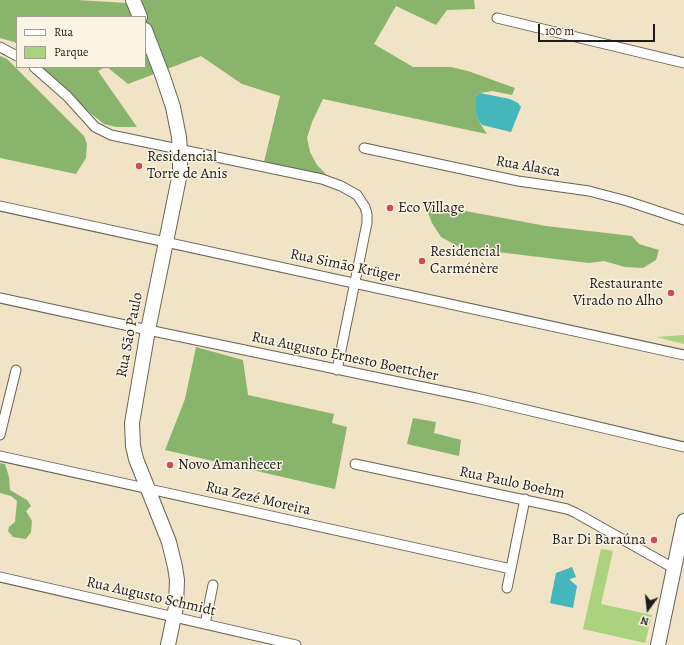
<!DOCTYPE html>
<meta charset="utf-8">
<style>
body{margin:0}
#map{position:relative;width:684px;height:645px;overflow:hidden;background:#f1e3c6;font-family:Alegreya,serif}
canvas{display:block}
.legend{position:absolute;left:16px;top:16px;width:130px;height:52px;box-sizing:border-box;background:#fcf5e5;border:1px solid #a29e95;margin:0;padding:5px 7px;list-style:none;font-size:12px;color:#1c1c1c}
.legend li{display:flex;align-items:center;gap:8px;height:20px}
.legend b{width:20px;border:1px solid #a29e95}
.north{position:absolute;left:628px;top:589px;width:40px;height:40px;-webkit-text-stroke:3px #fcf5e5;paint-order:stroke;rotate:195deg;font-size:11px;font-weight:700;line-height:16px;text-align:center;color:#1c1c1c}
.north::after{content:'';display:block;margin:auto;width:14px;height:18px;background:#1c1c1c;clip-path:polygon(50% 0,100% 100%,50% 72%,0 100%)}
.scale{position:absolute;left:538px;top:24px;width:117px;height:18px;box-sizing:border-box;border:2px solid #1c1c1c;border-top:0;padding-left:5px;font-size:12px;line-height:14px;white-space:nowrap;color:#1c1c1c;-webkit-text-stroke:3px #fcf5e5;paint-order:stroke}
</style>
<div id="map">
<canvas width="684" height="645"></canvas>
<ul class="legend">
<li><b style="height:5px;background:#fff"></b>Rua</li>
<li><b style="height:11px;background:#abd27c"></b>Parque</li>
</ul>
<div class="north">N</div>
<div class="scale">100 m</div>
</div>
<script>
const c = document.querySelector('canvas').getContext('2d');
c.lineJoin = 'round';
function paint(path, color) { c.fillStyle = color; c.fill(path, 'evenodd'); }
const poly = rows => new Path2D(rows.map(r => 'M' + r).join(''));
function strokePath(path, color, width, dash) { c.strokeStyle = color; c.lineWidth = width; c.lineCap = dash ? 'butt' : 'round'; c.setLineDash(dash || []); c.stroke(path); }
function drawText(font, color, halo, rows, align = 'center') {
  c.font = font + ' Alegreya,serif'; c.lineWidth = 3; c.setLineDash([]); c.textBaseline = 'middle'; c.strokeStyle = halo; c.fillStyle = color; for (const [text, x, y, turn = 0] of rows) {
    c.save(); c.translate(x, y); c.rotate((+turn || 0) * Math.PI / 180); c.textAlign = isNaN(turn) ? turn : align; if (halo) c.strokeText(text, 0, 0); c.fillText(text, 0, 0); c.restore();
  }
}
paint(poly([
 [684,335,684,344,656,337],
 [601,549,613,551,601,604,652,615,645,643,583,629]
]), '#abd27c');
paint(poly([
 [0,0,77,0,143,4,142,0,474,0,475,9,447,10,436,25,396,6,374,44,413,67,451,67,468,71,515,88,512,95,492,91,480,93,476,96,476,113,478,120,487,134,323,99,312,122,307,138,310,152,317,165,327,175,264,162,280,96,242,84,201,56,128,84,107,67,145,67,145,17,17,17,17,44,14,42,0,38],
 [0,56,7,59,84,136,87,144,86,158,76,174,0,158],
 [41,67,105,67,98,71,137,127,116,127,104,124,90,113],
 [433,205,546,226,632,236,639,244,659,250,656,260,643,268,625,267,604,261,589,263,481,250,464,250,441,237,432,223,426,208],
 [196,347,243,360,248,395,334,414,332,423,347,427,335,489,165,450,185,399],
 [413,418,436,422,434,433,461,440,459,456,407,444],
 [0,463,5,464,9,477,10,490,27,500,31,506,26,511,32,521,31,532,26,539,13,537,8,531,9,527,15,522,17,501,11,496,0,493]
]), '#88b46c');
paint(poly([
 [480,93,510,99,518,103,521,107,511,132,482,125,478,120,476,113,476,96],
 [572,567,576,577,570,579,570,580,577,586,573,608,550,603,556,573]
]), '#46b6bd');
const street = poly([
 [497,18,684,63],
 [0,47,17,56],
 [34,67,67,96,95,127,111,135,322,179,341,186,357,195,365,207,367,214,367,223,337,370],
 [364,148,518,181,589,191,627,201,684,220],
 [0,206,684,355],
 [0,298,148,330,476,398,684,447],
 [0,435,16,370],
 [0,456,511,569],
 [355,464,567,509,576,513,675,569],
 [0,577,296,645],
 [507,588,525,499],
 [205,624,213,585]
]);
const primary = poly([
 [133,0,140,17],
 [145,30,163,77,173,107,179,137,180,150,180,173,148,330,132,423,133,446,136,459,169,542,175,567,177,580,176,607,168,645],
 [658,645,684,521]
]);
strokePath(street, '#676258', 11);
strokePath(primary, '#676258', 16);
strokePath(street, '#fff', 9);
strokePath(primary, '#fff', 14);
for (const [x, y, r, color] of [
 [139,166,4,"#d1495b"],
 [390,208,4,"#d1495b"],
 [422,261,4,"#d1495b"],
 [671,293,4,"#d1495b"],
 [170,465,4,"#d1495b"],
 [654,540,4,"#d1495b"]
]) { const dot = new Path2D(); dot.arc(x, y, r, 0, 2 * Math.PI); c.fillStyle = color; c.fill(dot); strokePath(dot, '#fcf5e5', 1.5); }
drawText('15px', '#1c1c1c', '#fcf5e5', [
 ["Residencial",147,157],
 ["Torre de Anis",147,174],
 ["Eco Village",398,208],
 ["Residencial",430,252],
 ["Carménère",430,269],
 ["Restaurante",663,284,"right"],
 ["Virado no Alho",663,301,"right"],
 ["Novo Amanhecer",178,465],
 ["Bar Di Baraúna",646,540,"right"]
], 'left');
drawText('15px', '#1c1c1c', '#fcf5e5', [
 ["Rua Alasca",528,167,10],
 ["Rua Simão Krüger",345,266,12],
 ["Rua São Paulo",130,335,-79],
 ["Rua Augusto Ernesto Boettcher",345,357,12],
 ["Rua Paulo Boehm",512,483,12],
 ["Rua Zezé Moreira",258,499,13],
 ["Rua Augusto Schmidt",151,597,13]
]);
</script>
